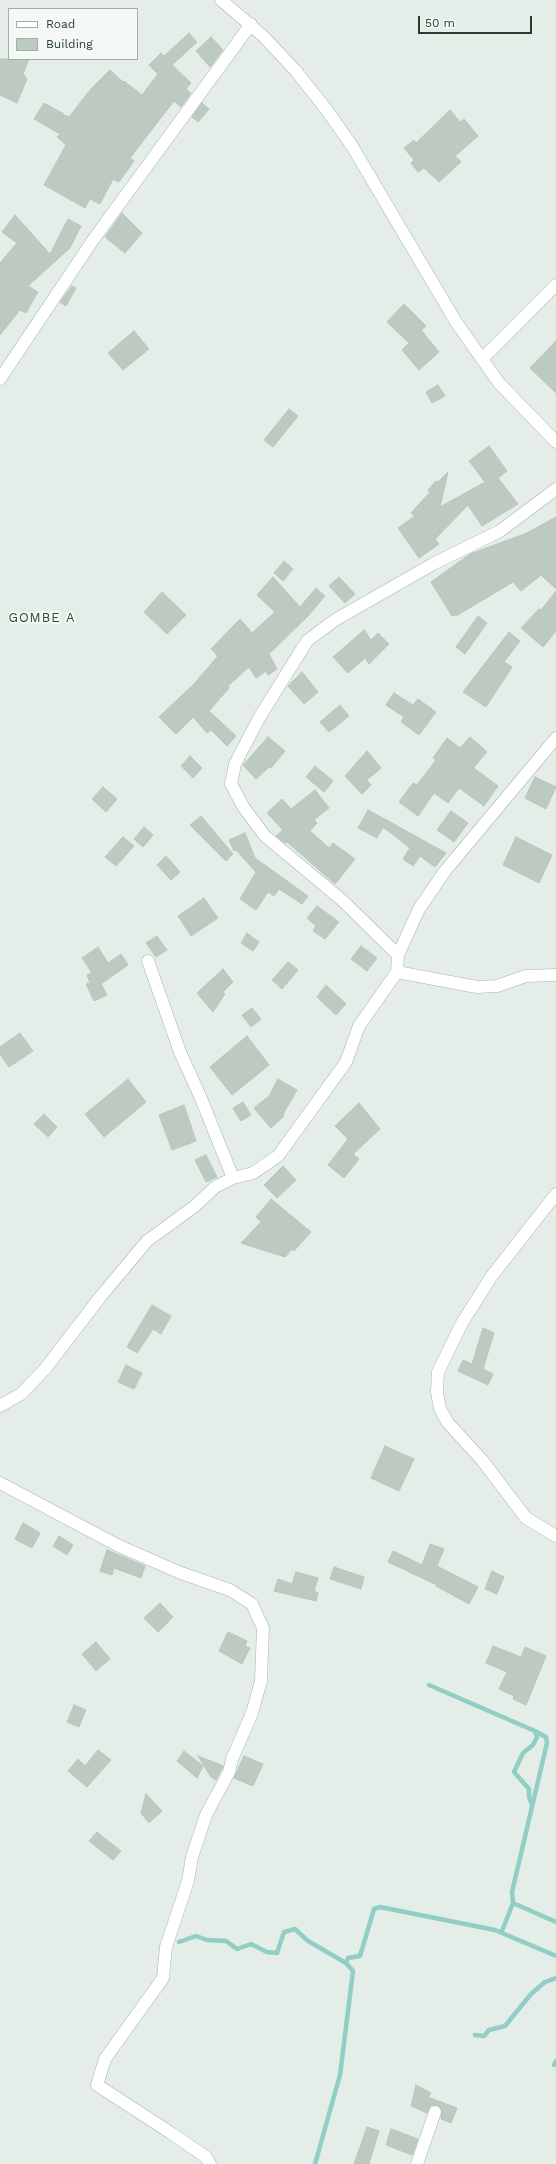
<!DOCTYPE html>
<style>
body{margin:0}
#map{position:relative;width:556px;height:2164px;overflow:hidden;background:#e4ede7;font-family:"Work Sans",sans-serif}
canvas{display:block}
.legend{position:absolute;left:8px;top:8px;width:130px;height:52px;box-sizing:border-box;background:#f5f9f6;border:1px solid #a2aea7;margin:0;padding:5px 7px;list-style:none;font-size:12px;color:#253e30}
.legend li{display:flex;align-items:center;gap:8px;height:20px}
.legend b{width:20px;border:1px solid #a2aea7}
.scale{position:absolute;left:418px;top:16px;width:114px;height:18px;box-sizing:border-box;border:2px solid #253e30;border-top:0;padding-left:5px;font-size:12px;line-height:14px;white-space:nowrap;color:#253e30;-webkit-text-stroke:3px #f5f9f6;paint-order:stroke}
</style>
<div id="map">
<canvas width="556" height="2164"></canvas>
<ul class="legend">
<li><b style="height:5px;background:#fff"></b>Road</li>
<li><b style="height:11px;background:#bdcac2"></b>Building</li>
</ul>
<div class="scale">50 m</div>
</div>
<script>
const c = document.querySelector('canvas').getContext('2d');
c.lineJoin = 'round';
const poly = rows => new Path2D(rows.map(r => 'M' + r).join(''));
function strokePath(path, color, width, dash) { c.strokeStyle = color; c.lineWidth = width; c.lineCap = dash ? 'butt' : 'round'; c.setLineDash(dash || []); c.stroke(path); }
function paint(path, color) { c.fillStyle = color; c.fill(path, 'evenodd'); }
function drawText(font, color, halo, rows, align = 'center') {
  c.font = font + ' "Work Sans",sans-serif'; c.lineWidth = 4; c.setLineDash([]); c.textBaseline = 'middle'; c.strokeStyle = halo; c.fillStyle = color; for (const [text, x, y, turn = 0] of rows) {
    c.save(); c.translate(x, y); c.rotate((+turn || 0) * Math.PI / 180); c.textAlign = isNaN(turn) ? turn : align; if (halo) c.strokeText(text, 0, 0); c.fillText(text, 0, 0); c.restore();
  }
}
strokePath(poly([
 [429,1685,535,1731,537,1737,533,1745,523,1753,514,1772,529,1789,529,1797,532,1805],
 [513,1903,556,1922],
 [502,1931,513,1903,512,1892,547,1743,546,1737,535,1731],
 [179,1942,196,1936,207,1940,226,1941,237,1949,251,1944,267,1952,277,1953,284,1932,295,1929,308,1941,346,1963],
 [475,2035,484,2036,489,2030,505,2026,531,1994,545,1982,556,1978],
 [554,2065,556,2061],
 [315,2164,340,2075,353,1971,346,1963,348,1958,360,1956,374,1909,380,1907,495,1930,556,1956]
]), '#90cec6', 4.5);
const building = poly([
 [189,33,197,42,172,65,191,83,186,89,191,93,181,107,174,101,130,158,134,161,119,182,113,179,100,204,90,199,85,208,44,185,66,145,57,137,60,134,34,119,44,103,64,114,62,118,65,115,69,117,90,90,110,70,123,82,124,81,142,95,158,74,149,65,161,53,164,56,189,33],
 [211,37,223,50,210,67,196,51,211,37],
 [0,59,29,59,23,74,27,79,17,103,0,95,0,59],
 [202,103,209,109,198,122,192,117,202,103],
 [450,110,460,122,464,119,478,136,455,156,461,162,439,182,424,168,418,172,411,163,414,160,404,148,414,140,416,143,450,110],
 [122,213,142,233,125,253,105,237,122,213],
 [15,215,50,254,68,219,81,226,70,248,28,286,38,292,26,313,20,310,0,335,0,263,17,243,2,232,15,215],
 [72,286,76,288,66,306,60,302,72,286],
 [404,304,426,326,421,330,439,352,419,370,402,350,409,343,387,322,404,304],
 [134,331,149,349,123,370,108,353,134,331],
 [556,341,556,393,530,368,556,341],
 [438,385,445,396,432,403,426,392,438,385],
 [289,409,298,416,273,447,264,440,289,409],
 [489,446,507,471,498,478,518,504,482,526,468,505,435,539,439,544,419,558,398,528,415,516,411,513,430,492,428,490,436,481,438,482,448,472,440,507,485,482,469,461,489,446],
 [556,517,556,589,541,575,521,591,513,582,456,616,455,615,452,616,431,582,470,554,527,533,556,517],
 [284,561,293,569,283,581,274,573,284,561],
 [273,577,300,607,316,588,325,596,308,616,269,654,277,669,268,675,266,671,256,678,249,667,228,686,229,688,209,711,236,736,227,746,211,730,207,733,193,717,176,734,159,717,194,684,218,656,211,649,240,619,252,633,275,612,257,595,273,577],
 [339,577,355,594,345,603,329,586,339,577],
 [556,591,556,631,543,647,521,628,539,609,541,610,556,591],
 [162,592,186,615,167,634,144,612,162,592],
 [478,616,487,623,465,654,456,647,478,616],
 [364,630,371,640,378,633,389,644,369,664,365,658,348,673,333,657,364,630],
 [509,632,520,641,504,662,512,667,486,707,463,692,509,632],
 [302,672,318,692,304,704,288,686,302,672],
 [394,693,413,705,418,699,436,712,419,735,401,722,404,717,386,705,394,693],
 [340,705,349,716,329,732,320,722,340,705],
 [268,737,285,751,271,768,269,767,256,779,243,765,268,737],
 [470,737,487,752,474,767,475,769,498,786,484,806,459,788,448,803,434,793,418,816,399,802,413,783,417,785,436,760,433,758,447,738,460,748,470,737],
 [367,751,381,768,367,780,371,785,362,794,345,776,367,751],
 [190,756,202,768,193,778,181,766,190,756],
 [315,766,333,781,324,792,306,777,315,766],
 [535,777,556,787,546,809,525,798,535,777],
 [103,787,117,799,106,812,92,799,103,787],
 [315,790,329,808,314,820,317,823,310,831,329,848,333,843,355,859,335,884,287,842,285,843,276,836,283,830,267,813,282,799,291,809,315,790],
 [368,810,381,817,446,853,435,867,420,856,413,866,403,859,410,848,383,827,377,838,358,828,368,810],
 [451,811,468,823,454,842,437,830,451,811],
 [201,816,233,854,226,861,190,825,201,816],
 [144,827,153,835,143,847,134,839,144,827],
 [245,833,255,858,308,896,302,904,279,889,274,896,268,892,256,910,240,899,256,872,236,850,234,851,229,840,245,833],
 [123,837,134,846,116,866,105,857,123,837],
 [516,837,552,855,539,883,503,865,516,837],
 [166,856,180,872,171,880,157,865,166,856],
 [204,898,218,918,191,936,178,916,204,898],
 [317,906,339,922,325,939,313,931,316,926,307,918,317,906],
 [247,933,259,942,253,951,241,943,247,933],
 [157,936,167,950,156,957,146,943,157,936],
 [361,946,377,958,367,971,351,959,361,946],
 [98,947,108,963,121,954,128,965,101,984,107,995,94,1001,86,984,90,983,87,975,92,973,82,958,98,947],
 [288,962,298,970,282,989,272,980,288,962],
 [223,969,233,982,223,992,225,994,213,1012,197,993,223,969],
 [326,985,346,1004,336,1015,317,997,326,985],
 [252,1008,261,1019,251,1027,242,1015,252,1008],
 [20,1033,33,1051,9,1067,0,1054,0,1047,20,1033],
 [247,1036,269,1065,232,1095,210,1067,247,1036],
 [128,1079,146,1102,104,1137,85,1114,128,1079],
 [278,1079,297,1090,283,1114,284,1116,271,1128,254,1108,269,1096,278,1079],
 [243,1102,251,1115,241,1121,233,1108,243,1102],
 [359,1103,380,1129,353,1154,359,1159,344,1178,328,1165,348,1139,335,1126,359,1103],
 [184,1105,196,1141,172,1150,159,1115,184,1105],
 [44,1114,57,1127,48,1137,34,1124,44,1114],
 [206,1155,217,1177,206,1182,195,1160,206,1155],
 [283,1166,296,1180,277,1198,264,1185,283,1166],
 [271,1199,311,1232,294,1251,292,1249,285,1257,241,1243,261,1222,256,1217,271,1199],
 [152,1305,171,1316,161,1334,153,1329,137,1353,127,1347,152,1305],
 [483,1328,494,1333,483,1369,493,1374,488,1385,458,1371,463,1360,472,1364,483,1328],
 [126,1365,142,1373,134,1389,118,1382,126,1365],
 [385,1446,414,1459,399,1491,371,1478,385,1446],
 [23,1523,40,1533,32,1548,15,1539,23,1523],
 [59,1536,73,1545,67,1555,53,1546,59,1536],
 [430,1544,444,1549,437,1566,478,1587,469,1604,436,1586,437,1585,388,1562,393,1551,422,1565,430,1544],
 [107,1550,145,1566,141,1578,114,1568,112,1575,100,1571,107,1550],
 [334,1567,364,1577,361,1589,330,1579,334,1567],
 [492,1571,504,1577,497,1594,485,1589,492,1571],
 [296,1572,318,1578,314,1591,318,1593,316,1601,274,1591,278,1579,292,1584,296,1572],
 [160,1603,173,1617,158,1632,144,1618,160,1603],
 [228,1632,247,1641,245,1646,250,1648,242,1664,219,1651,228,1632],
 [96,1642,110,1659,96,1671,82,1654,96,1642],
 [493,1646,521,1657,525,1647,546,1656,526,1705,513,1699,514,1696,499,1689,507,1672,486,1663,493,1646],
 [74,1705,86,1710,79,1727,67,1722,74,1705],
 [98,1750,111,1760,87,1787,68,1771,78,1759,85,1766,98,1750],
 [184,1751,203,1766,197,1778,177,1761,184,1751],
 [198,1756,223,1766,216,1780,211,1777,198,1756],
 [244,1756,263,1764,253,1786,234,1778,244,1756],
 [146,1794,162,1811,149,1823,141,1813,146,1794],
 [97,1832,121,1851,113,1860,89,1841,97,1832],
 [416,2085,431,2093,428,2097,457,2108,451,2123,441,2119,442,2110,438,2105,430,2106,427,2113,411,2106,416,2085],
 [367,2127,379,2131,369,2164,354,2164,367,2127],
 [391,2129,418,2139,412,2155,386,2145,391,2129]
]);
paint(building, '#bdcac2');
strokePath(building, '#b7c6bc', 1);
const minor = poly([
 [221,0,263,36,295,70,326,109,352,146,456,322,499,383,556,442],
 [482,359,556,285],
 [0,379,93,240,251,24],
 [398,955,343,901,265,836,244,808,231,784,235,764,259,718,307,641,335,620,433,564,500,531,556,489],
 [148,961,180,1052,200,1096,233,1178],
 [397,972,477,987,497,986,526,976,556,975],
 [556,1194,491,1277,462,1323,438,1372,437,1392,440,1409,448,1423,482,1460,526,1518,556,1536],
 [0,1406,21,1394,45,1369,101,1296,147,1241,195,1206,215,1187,233,1178,253,1173,278,1156,346,1062,359,1026,397,972,398,955,419,909,445,871,556,738],
 [0,1483,119,1546,181,1573,230,1590,252,1604,263,1628,261,1681,252,1713,232,1759,229,1772,206,1815,192,1857,188,1881,166,1947,163,1978,105,2059,97,2085,171,2133,206,2157,210,2164],
 [417,2164,435,2112]
]);
strokePath(minor, '#a7b5ac', 13);
strokePath(minor, '#fff', 12);
c.letterSpacing = '1px';
drawText('13px', '#224f37', '#f5f9f6', [
 ["GOMBE A",42,618]
]);
c.letterSpacing = '0px';
</script>
